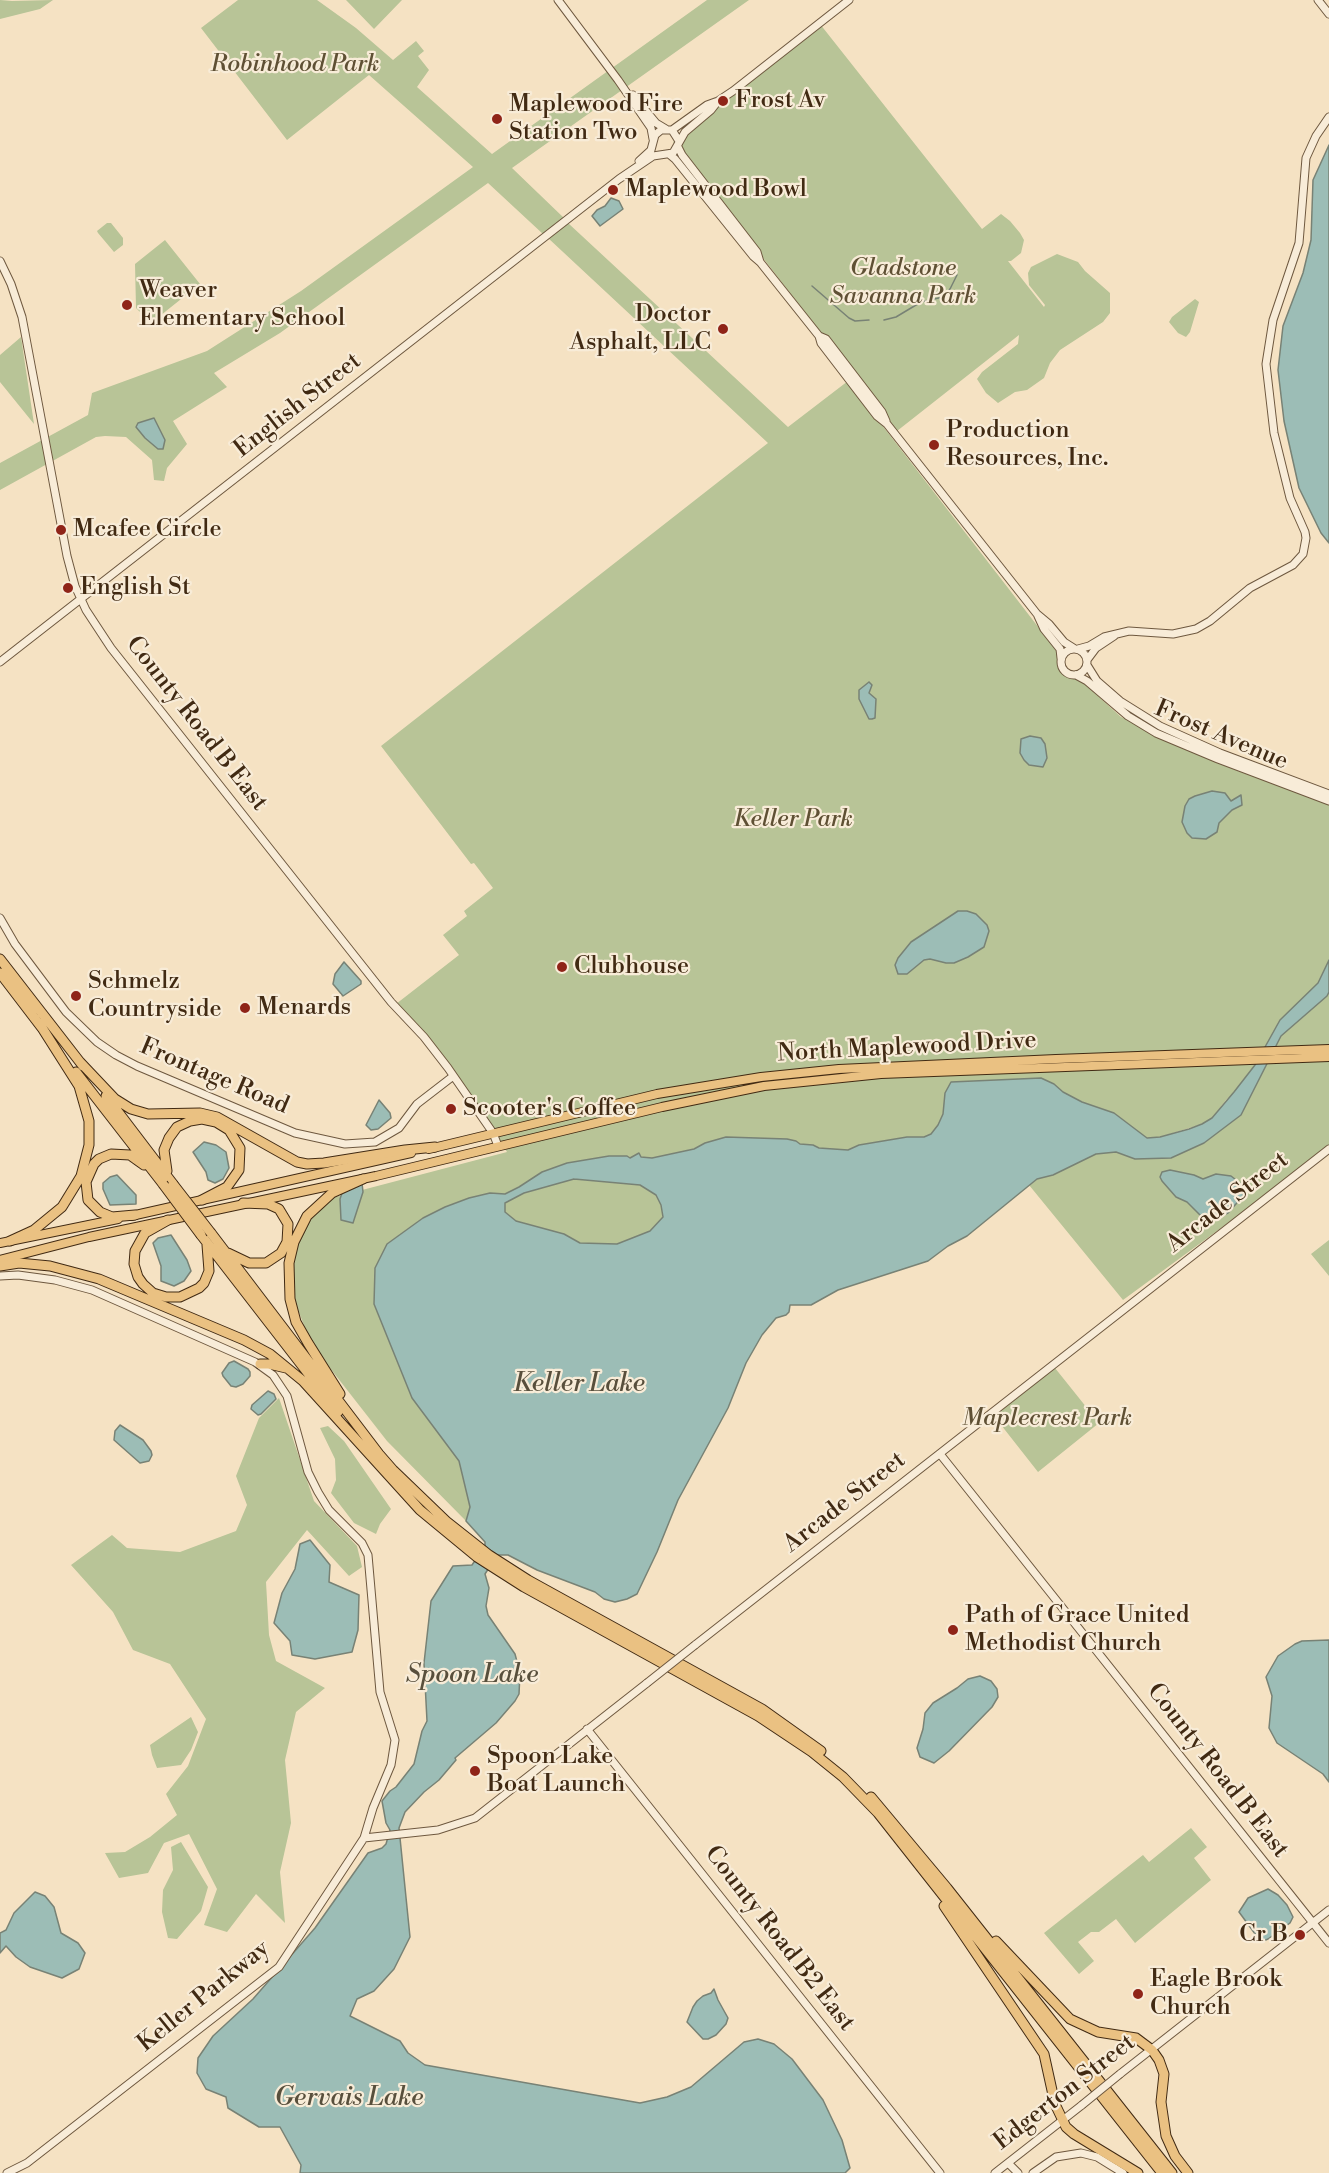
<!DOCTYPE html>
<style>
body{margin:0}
canvas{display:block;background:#f5e2c3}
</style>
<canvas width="1329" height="2173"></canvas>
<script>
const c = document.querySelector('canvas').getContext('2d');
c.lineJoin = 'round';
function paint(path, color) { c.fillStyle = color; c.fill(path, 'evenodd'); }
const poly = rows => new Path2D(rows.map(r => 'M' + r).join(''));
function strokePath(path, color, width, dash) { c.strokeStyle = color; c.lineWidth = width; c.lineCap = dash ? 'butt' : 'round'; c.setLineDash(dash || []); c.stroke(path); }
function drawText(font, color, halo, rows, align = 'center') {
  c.font = font + ' "Libre Bodoni",serif'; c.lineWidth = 4.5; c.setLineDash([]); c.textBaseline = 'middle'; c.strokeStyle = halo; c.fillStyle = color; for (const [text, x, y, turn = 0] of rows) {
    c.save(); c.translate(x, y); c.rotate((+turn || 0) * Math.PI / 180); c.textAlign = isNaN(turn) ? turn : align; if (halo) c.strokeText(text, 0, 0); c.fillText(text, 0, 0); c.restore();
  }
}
paint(poly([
 [0,0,12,1,53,0,40,9,0,19],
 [238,0,317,0,356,28,393,60,416,41,424,51,418,56,429,70,417,87,492,154,707,0,749,0,512,168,564,218,543,234,488,183,280,333,214,373,227,387,173,421,187,444,167,468,164,481,154,480,152,460,126,437,105,436,96,437,0,490,0,463,88,415,92,393,207,351,301,291,473,167,369,75,287,140,201,28],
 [346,0,402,0,374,29],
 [820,24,982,229,1001,214,1010,221,1020,233,1024,240,1021,253,1011,261,1008,261,1044,307,1045,305,1029,285,1028,273,1031,267,1057,254,1078,262,1085,271,1110,293,1110,313,1103,322,1060,350,1050,363,1044,378,1027,390,1015,392,998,403,986,393,977,379,982,372,1018,344,1019,335,897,431,673,142],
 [107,223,111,223,123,238,123,245,114,252,98,233,97,231],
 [568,223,788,427,848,381,1056,650,1059,654,1059,667,1065,676,1079,679,1121,717,1238,771,1329,804,1329,1145,1251,1206,1123,1300,1029,1185,1037,1179,1053,1175,1096,1154,1116,1152,1135,1159,1241,1115,1266,1064,1226,1100,1212,1118,1202,1124,1160,1137,1147,1138,1114,1113,1082,1102,1063,1092,1054,1084,945,1093,943,1114,938,1125,931,1134,924,1137,907,1137,859,1145,848,1150,819,1148,813,1145,800,1144,796,1141,787,1139,726,1137,705,1143,694,1149,652,1158,636,1157,567,1163,542,1172,519,1187,505,1194,490,1193,469,1198,445,1207,423,1218,387,1244,375,1268,374,1304,412,1398,459,1461,470,1507,466,1521,387,1441,312,1345,288,1285,300,1227,324,1200,507,1152,482,1112,396,1004,459,955,443,935,467,916,464,911,493,888,474,863,471,864,381,746,768,443,548,238],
 [165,240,200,284,151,323,136,308,135,264],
 [1195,299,1199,302,1190,332,1186,337,1178,333,1169,322,1172,317],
 [21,337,34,424,0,382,0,355],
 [574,1179,640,1185,656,1195,661,1205,663,1217,650,1231,617,1244,580,1243,564,1234,516,1221,505,1212,505,1203,524,1193],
 [1329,1240,1329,1276,1311,1254],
 [1055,1368,1099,1423,1038,1472,994,1416],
 [279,1398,314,1501,357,1546,362,1567,349,1576,307,1530,266,1582,269,1635,276,1661,325,1688,296,1712,285,1760,291,1823,280,1872,285,1923,256,1894,227,1932,204,1925,217,1889,189,1834,164,1843,148,1873,119,1878,105,1853,125,1852,150,1837,177,1815,166,1794,188,1766,206,1719,170,1664,133,1650,113,1612,71,1565,112,1535,127,1548,180,1552,236,1531,247,1505,236,1476,259,1418],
 [328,1426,344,1441,391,1509,380,1524,376,1534,354,1523,331,1493,336,1480,335,1459,320,1428],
 [191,1717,198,1732,191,1750,181,1765,157,1768,152,1755,150,1745],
 [1191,1828,1207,1847,1194,1858,1211,1880,1135,1943,1116,1919,1099,1932,1091,1932,1078,1942,1094,1961,1079,1974,1044,1933,1143,1855,1149,1862],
 [181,1842,208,1887,201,1911,177,1939,168,1938,162,1912,163,1890,173,1870,171,1847]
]), '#b8c497');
const water = poly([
 [1329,145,1329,543,1321,533,1299,488,1284,421,1278,370,1283,326,1303,273,1311,240,1313,180,1329,145],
 [611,198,619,201,623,209,600,226,592,216,597,210,605,206,611,198],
 [154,418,165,440,163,449,158,449,145,438,136,427,138,423,154,418],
 [869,682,872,685,869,693,876,699,875,718,872,719,869,719,859,699,859,690,869,682],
 [1030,736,1041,738,1045,744,1047,758,1043,767,1029,765,1024,760,1020,753,1021,739,1030,736],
 [1212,791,1225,793,1231,801,1241,795,1242,805,1232,810,1219,823,1217,832,1206,839,1192,838,1187,833,1182,822,1185,806,1189,799,1195,796,1212,791],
 [958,911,967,911,976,914,987,925,989,931,984,947,968,957,954,963,946,963,930,959,924,960,907,974,898,974,895,965,898,958,911,942,958,911],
 [1329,960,1329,992,1327,996,1281,1036,1241,1115,1204,1143,1171,1158,1135,1159,1116,1152,1096,1154,1053,1175,1037,1179,967,1236,948,1246,928,1261,838,1290,811,1305,790,1305,789,1312,786,1315,776,1318,762,1335,746,1363,728,1408,678,1500,657,1552,637,1594,627,1599,615,1602,604,1599,595,1592,537,1570,508,1555,497,1555,485,1574,489,1588,486,1606,488,1615,515,1654,520,1673,519,1694,515,1701,496,1723,455,1758,456,1760,439,1780,424,1792,405,1812,399,1828,410,1937,394,1969,374,1991,357,1999,350,2016,400,2041,408,2053,425,2065,640,2103,667,2097,691,2087,744,2042,758,2039,774,2044,792,2059,823,2100,842,2140,850,2168,845,2173,300,2173,301,2165,280,2127,259,2127,228,2108,226,2097,206,2089,197,2073,198,2058,213,2036,253,1999,315,1928,368,1853,382,1848,386,1844,390,1830,386,1823,382,1801,390,1791,396,1787,414,1764,422,1731,427,1721,424,1663,431,1601,453,1566,472,1565,485,1546,485,1542,466,1521,470,1507,459,1461,412,1398,374,1304,375,1268,387,1244,423,1218,445,1207,469,1198,490,1193,505,1194,519,1187,542,1172,567,1163,609,1156,627,1156,630,1158,639,1153,641,1157,652,1158,694,1149,705,1143,726,1137,787,1139,796,1141,800,1144,813,1145,819,1148,848,1150,859,1145,907,1137,924,1137,931,1134,938,1125,943,1114,945,1093,951,1082,1041,1078,1054,1084,1063,1092,1082,1102,1114,1113,1147,1138,1160,1137,1189,1129,1202,1124,1212,1118,1234,1092,1255,1065,1280,1020,1318,983,1329,960],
 [574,1179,640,1185,656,1195,661,1205,663,1217,650,1231,617,1244,580,1243,564,1234,516,1221,505,1212,505,1203,524,1193,574,1179],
 [344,962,361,981,361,984,343,996,333,984,335,974,344,962],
 [379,1100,390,1113,391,1118,378,1129,371,1130,366,1125,379,1100],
 [204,1142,216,1145,226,1152,229,1168,223,1179,215,1183,208,1180,206,1172,193,1152,204,1142],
 [1170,1170,1194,1175,1203,1179,1216,1174,1231,1176,1240,1183,1244,1189,1243,1196,1228,1213,1212,1220,1200,1215,1187,1202,1176,1197,1162,1181,1160,1177,1162,1172,1170,1170],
 [117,1175,136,1195,136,1204,110,1205,103,1189,103,1183,110,1177,117,1175],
 [362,1183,363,1192,353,1223,341,1220,340,1199,344,1187,362,1183],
 [171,1235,187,1260,191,1271,184,1281,174,1286,161,1281,161,1266,153,1243,158,1238,171,1235],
 [234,1361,248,1369,250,1372,250,1376,243,1384,236,1387,231,1386,223,1376,222,1373,229,1363,234,1361],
 [268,1391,274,1394,276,1399,261,1414,258,1415,251,1409,252,1405,268,1391],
 [120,1425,143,1440,151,1451,152,1455,149,1461,140,1463,114,1440,115,1431,120,1425],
 [310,1540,330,1565,329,1582,359,1595,358,1630,352,1652,315,1659,292,1655,290,1641,274,1623,282,1593,295,1569,300,1544,310,1540],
 [1329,1640,1329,1782,1323,1774,1277,1743,1269,1728,1272,1696,1266,1677,1278,1656,1295,1644,1302,1641,1329,1640],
 [980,1676,991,1681,997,1689,998,1697,992,1707,949,1751,934,1763,920,1757,917,1748,923,1729,925,1713,933,1703,957,1688,968,1679,980,1676],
 [1268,1889,1278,1895,1287,1905,1293,1917,1290,1923,1268,1939,1261,1942,1239,1912,1248,1898,1268,1889],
 [35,1892,45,1896,54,1907,61,1933,78,1943,85,1953,79,1969,62,1978,30,1967,16,1957,6,1946,0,1953,0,1933,6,1930,14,1913,35,1892],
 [714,1989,718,2000,728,2018,726,2024,716,2035,708,2039,703,2039,687,2022,693,2007,697,2001,703,1996,711,1993,714,1989]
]);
paint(water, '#9cbdb6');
strokePath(water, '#788275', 1.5);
strokePath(poly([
 [812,286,849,318,855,321,869,320],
 [884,320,896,317,921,302,943,297,950,289,957,275]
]), '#788275', 1.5);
const minor = poly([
 [558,0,618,80,651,128,653,139],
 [1318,0,1329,14],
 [633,95,656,123,666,129],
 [672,130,707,105,718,101,733,91,849,0],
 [678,147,682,155,757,252,760,262],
 [669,154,675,159,753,256,760,262,819,336,826,339,882,412,886,421],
 [639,161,651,150,655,135,661,130,672,130,679,141],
 [0,261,11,284,22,317,67,556,75,586,86,610,111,648,391,1002,424,1037,448,1068,493,1133,498,1146],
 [819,336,821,343,877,416,887,424,1037,614,1049,624,1064,642,1075,649],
 [1038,616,1044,629,1060,649,1061,658],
 '1061 662a13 13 0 1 1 26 0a13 13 0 1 1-26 0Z',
 [1078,649,1089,646,1104,637,1129,631,1173,634,1196,629,1210,621,1250,588,1293,565,1303,554,1306,538,1305,532,1290,498,1274,433,1266,364,1273,320,1299,243,1306,158,1316,136,1329,117],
 [1087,660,1096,648,1114,636],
 [0,662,619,179,653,156,673,153,685,132,711,110,718,101],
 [1087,665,1097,681,1120,701,1160,726,1220,753,1329,794],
 [1076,675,1087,681,1128,716,1156,733,1218,759,1329,801],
 [0,918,15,944,66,1012,97,1042,116,1055,137,1066,295,1133,345,1144,375,1142,399,1128,417,1104,452,1077],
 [0,1276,18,1275,55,1280,92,1290,255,1362,273,1375,287,1396,308,1472,318,1492,329,1510,362,1543,368,1555,380,1692,395,1740,391,1765,373,1808,364,1838,279,1967,27,2163,7,2173],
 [940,1454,1329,1943],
 [695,1645,1329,1149],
 [587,1729,940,2173],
 [364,1838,438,1830,475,1818,647,1683],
 [1120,2074,1329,1910],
 [1008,2163,1018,2173],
 [995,2173,1082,2105],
 [1033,2173,1056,2157,1081,2153,1097,2157,1123,2173]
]);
const major = poly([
 [429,1149,657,1094,761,1077,839,1069,1056,1059,1329,1049],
 [131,1216,411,1153],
 [0,1243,118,1219],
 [0,1260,89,1237,376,1176,662,1107,764,1086,881,1074,1329,1057]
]);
const highway = poly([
 [0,959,83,1066],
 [0,973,42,1028],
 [80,1062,115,1099,131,1109,148,1114,200,1113,217,1117,297,1162,307,1164,324,1163,405,1150,435,1147],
 [76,1072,163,1184],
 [106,1096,173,1184],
 [167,1171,164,1150,169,1138,177,1127,190,1121,202,1119,216,1122,229,1130,240,1148,239,1170,227,1187,202,1200],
 [135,1215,112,1217,100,1212,88,1200,86,1182,94,1164,99,1159,111,1154,130,1155,144,1165],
 [168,1220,145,1233,135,1251,134,1264,138,1277,143,1284,153,1293,166,1297,180,1297,199,1288,204,1283,209,1271,207,1245],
 [211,1233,379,1454,393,1470,446,1521,489,1555,528,1580,762,1709,821,1751],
 [201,1235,338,1412],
 [10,1241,34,1230,62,1207,81,1176,89,1145,89,1121,79,1086,39,1023],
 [228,1253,249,1263,266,1263,281,1253,287,1242,288,1224,279,1209,268,1204,243,1203],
 [0,1266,19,1263,50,1266,99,1279,244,1340,270,1354,303,1381,420,1510,477,1557,524,1587,758,1716,812,1752,843,1777,878,1813,1162,2173],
 [260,1364,269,1364,286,1368],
 [340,1394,308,1343,296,1322,290,1299,289,1263,294,1242,307,1216,332,1193,363,1179],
 [871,1797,947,1888,1172,2173],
 [944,1906,1044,2054,1055,2104,1066,2127,1074,2134,1138,2173],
 [996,1941,1070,2019,1098,2032,1136,2038,1152,2050,1159,2060,1164,2074,1161,2102,1166,2136,1175,2156,1188,2173]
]);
strokePath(minor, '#6e583f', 9);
strokePath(major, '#412a13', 10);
strokePath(highway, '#412a13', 11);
strokePath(minor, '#f8ecd8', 7);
strokePath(major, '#eac182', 8);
strokePath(highway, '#eac182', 9);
const minorBridge = poly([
 [647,1683,695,1645],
 [1082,2105,1120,2074]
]);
const highwayBridge = poly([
 [163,1184,201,1235],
 [173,1184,211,1233]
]);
strokePath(minorBridge, '#6e583f', 9, []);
strokePath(highwayBridge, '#412a13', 11, []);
strokePath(minorBridge, '#f8ecd8', 7);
strokePath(highwayBridge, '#eac182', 9);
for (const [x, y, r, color] of [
 [723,101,6,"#8f2418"],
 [497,119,6,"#8f2418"],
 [613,190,6,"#8f2418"],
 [127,305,6,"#8f2418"],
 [723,329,6,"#8f2418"],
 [934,445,6,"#8f2418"],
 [61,530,6,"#8f2418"],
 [68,588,6,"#8f2418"],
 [562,967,6,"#8f2418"],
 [76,996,6,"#8f2418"],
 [245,1008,6,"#8f2418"],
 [451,1109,6,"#8f2418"],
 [953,1630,6,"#8f2418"],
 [475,1771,6,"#8f2418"],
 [1300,1935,6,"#8f2418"],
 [1138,1994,6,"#8f2418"]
]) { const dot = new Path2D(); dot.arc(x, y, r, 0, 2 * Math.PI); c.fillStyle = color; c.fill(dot); strokePath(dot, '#f8ecd8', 2); }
drawText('italic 24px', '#5f5034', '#f8ecd8', [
 ["Robinhood Park",295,65],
 ["Gladstone",903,269],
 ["Savanna Park",903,297],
 ["Keller Park",793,820],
 ["Maplecrest Park",1047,1419]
]);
drawText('24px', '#412a13', '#f8ecd8', [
 ["Frost Av",735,101],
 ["Maplewood Fire",509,105],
 ["Station Two",509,133],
 ["Maplewood Bowl",625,190],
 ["Weaver",139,291],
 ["Elementary School",139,319],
 ["Doctor",711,315,"right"],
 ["Asphalt, LLC",711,343,"right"],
 ["Production",946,431],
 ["Resources, Inc.",946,459],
 ["Mcafee Circle",73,530],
 ["English St",80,588],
 ["Clubhouse",574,967],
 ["Schmelz",88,982],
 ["Countryside",88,1010],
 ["Menards",257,1008],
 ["Scooter's Coffee",463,1109],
 ["Path of Grace United",965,1616],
 ["Methodist Church",965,1644],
 ["Spoon Lake",487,1757],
 ["Boat Launch",487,1785],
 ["Cr B",1288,1935,"right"],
 ["Eagle Brook",1150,1980],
 ["Church",1150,2008]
], 'left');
drawText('24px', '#412a13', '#f8ecd8', [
 ["English Street",298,406,-38],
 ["County Road B East",196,724,52],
 ["Frost Avenue",1221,736,23],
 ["North Maplewood Drive",907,1048,-3],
 ["Frontage Road",214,1077,23],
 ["Arcade Street",1228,1203,-38],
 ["Arcade Street",845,1503,-38],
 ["County Road B East",1217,1771,52],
 ["County Road B2 East",779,1939,52],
 ["Keller Parkway",204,1997,-39],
 ["Edgerton Street",1065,2093,-38]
]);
drawText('italic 26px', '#584f3c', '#f8ecd8', [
 ["Keller Lake",579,1385],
 ["Spoon Lake",472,1676],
 ["Gervais Lake",349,2099]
]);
</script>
